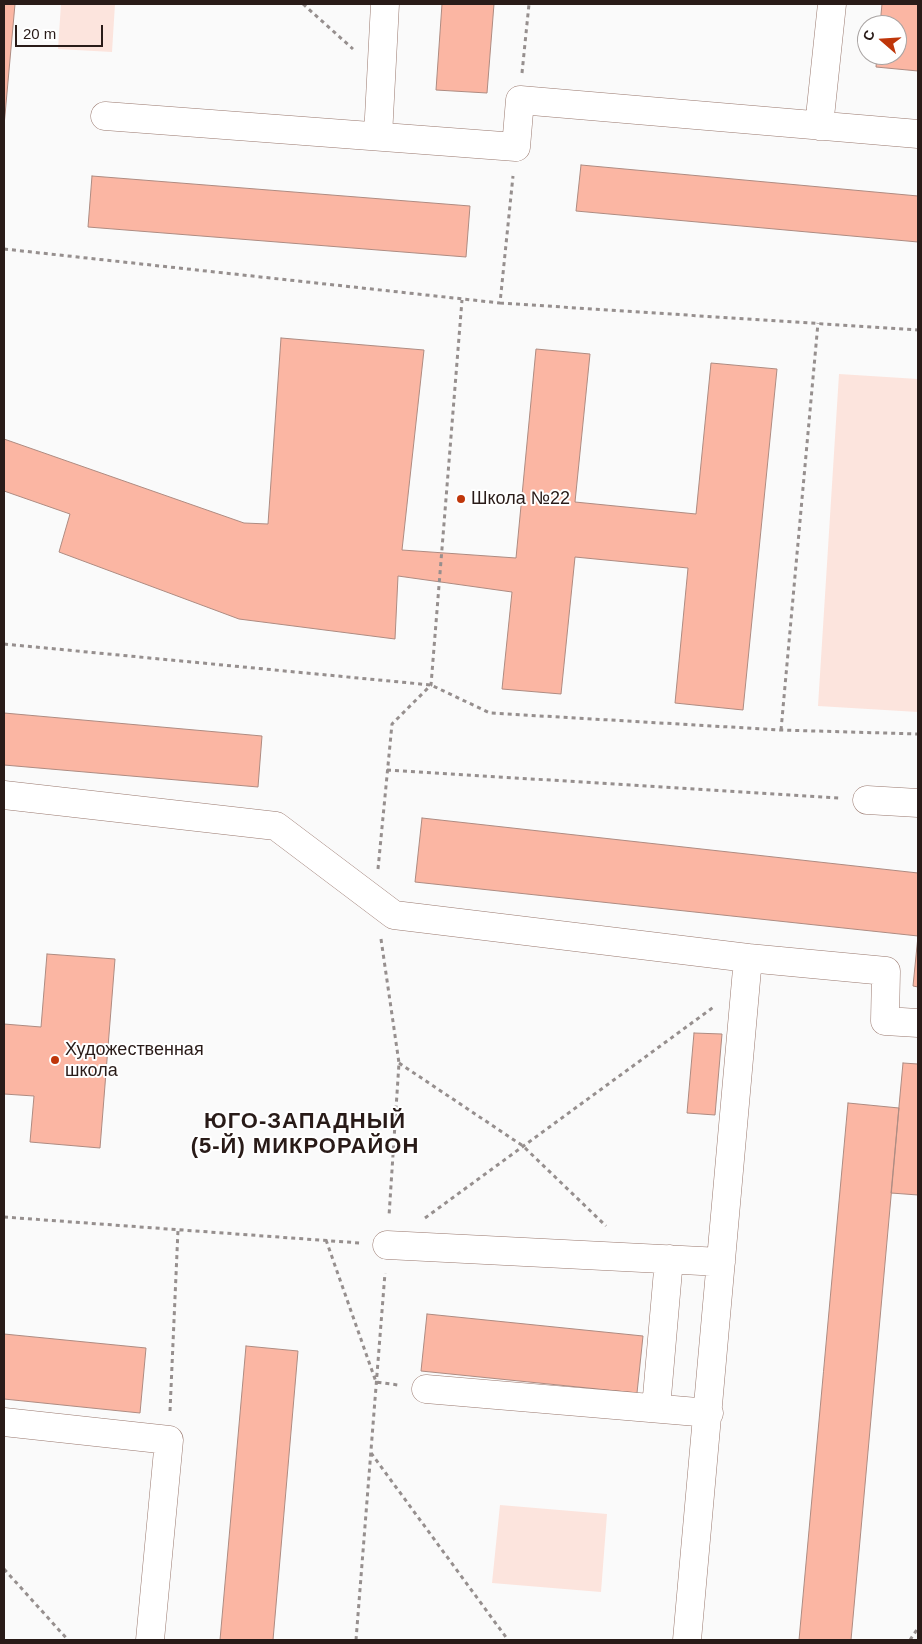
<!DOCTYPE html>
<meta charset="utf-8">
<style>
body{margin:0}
#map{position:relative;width:922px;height:1644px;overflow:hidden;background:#fafafa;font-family:Arial,sans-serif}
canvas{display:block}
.frame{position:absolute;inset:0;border:5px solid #291b18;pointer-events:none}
.north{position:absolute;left:857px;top:15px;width:50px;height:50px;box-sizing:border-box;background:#fff;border:1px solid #a9a4a3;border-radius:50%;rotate:289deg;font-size:14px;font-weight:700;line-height:20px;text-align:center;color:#291b18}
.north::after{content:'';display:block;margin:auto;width:18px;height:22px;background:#bf360a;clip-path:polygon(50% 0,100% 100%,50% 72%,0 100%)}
.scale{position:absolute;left:15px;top:25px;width:88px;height:22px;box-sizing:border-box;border:2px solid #291b18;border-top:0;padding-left:6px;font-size:15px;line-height:18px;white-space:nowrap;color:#291b18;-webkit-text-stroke:4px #fff;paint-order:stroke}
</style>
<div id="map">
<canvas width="922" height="1644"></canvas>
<div class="frame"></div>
<div class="north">С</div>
<div class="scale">20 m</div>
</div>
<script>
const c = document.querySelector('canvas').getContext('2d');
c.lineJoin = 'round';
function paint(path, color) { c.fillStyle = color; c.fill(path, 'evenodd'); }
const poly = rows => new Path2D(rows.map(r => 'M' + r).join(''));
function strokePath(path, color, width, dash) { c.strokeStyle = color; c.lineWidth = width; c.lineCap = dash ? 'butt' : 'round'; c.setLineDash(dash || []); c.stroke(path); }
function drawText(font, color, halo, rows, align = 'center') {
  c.font = font + ' Arial,sans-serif'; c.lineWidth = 4; c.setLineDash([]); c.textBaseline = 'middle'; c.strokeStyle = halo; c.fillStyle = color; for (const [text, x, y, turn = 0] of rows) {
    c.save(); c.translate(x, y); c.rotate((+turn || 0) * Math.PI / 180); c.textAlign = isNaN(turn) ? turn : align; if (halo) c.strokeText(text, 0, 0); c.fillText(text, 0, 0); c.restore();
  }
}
paint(poly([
 [61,4,115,4,112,52,58,49],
 [839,374,918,379,918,712,818,706],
 [500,1505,607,1514,601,1592,492,1583]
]), '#fce4dd');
const building = poly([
 [4,4,15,4,4,126,4,4],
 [442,4,494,4,487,93,436,90,442,4],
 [882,4,918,4,918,71,876,67,877,55,897,55,897,25,880,25,882,4],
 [581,165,918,196,918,242,576,211,581,165],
 [92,176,470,206,466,257,88,227,92,176],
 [281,338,424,350,402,550,516,558,536,349,590,354,575,502,696,514,711,363,777,369,743,710,675,703,688,568,575,557,561,694,502,689,512,592,398,576,395,639,239,619,59,552,70,514,4,491,4,439,244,523,268,524,281,338],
 [4,713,262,736,258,787,4,765,4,713],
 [422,818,918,873,918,987,913,986,918,936,415,882,422,818],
 [47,954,115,959,100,1148,30,1142,34,1096,4,1094,4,1024,41,1027,47,954],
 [694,1033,722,1034,715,1115,687,1113,694,1033],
 [903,1063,918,1064,918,1195,891,1193,903,1063],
 [848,1103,899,1108,851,1640,799,1640,848,1103],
 [427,1314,643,1336,637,1393,421,1371,427,1314],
 [4,1334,146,1348,140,1413,4,1399,4,1334],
 [246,1346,298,1351,273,1640,220,1640,246,1346]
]);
paint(building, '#fbb6a3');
strokePath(building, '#ae8b81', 1);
const minor = poly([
 [105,116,516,147,520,100,918,134],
 [819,126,832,4],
 [378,136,385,4],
 [4,795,276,826,394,915,748,958,687,1640],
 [867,800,918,803],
 [748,958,886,971,885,1021,918,1023],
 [387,1245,721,1262],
 [426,1389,709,1413],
 [656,1408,669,1259],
 [4,1422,169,1440,150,1640]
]);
strokePath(minor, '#99786e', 29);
strokePath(poly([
 [303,4,353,49],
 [522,73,529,4],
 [4,249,500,303,513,176],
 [500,303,918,330],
 [4,644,431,685,490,713,781,730,918,734],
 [781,730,818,323],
 [387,770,840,798],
 [378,869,392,724,431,685,462,300],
 [381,939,399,1063,389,1216],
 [399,1063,523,1146,606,1226],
 [4,1217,360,1243],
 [425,1218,715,1006],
 [326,1240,376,1382,398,1385],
 [170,1411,178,1230],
 [371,1453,508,1640],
 [4,1569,68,1640],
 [356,1640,385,1273],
 [910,1640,918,1628]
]), '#968f8e', 3, [4, 4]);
strokePath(minor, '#fff', 28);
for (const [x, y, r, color] of [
 [461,499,5,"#bf360a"],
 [55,1060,5,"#bf360a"]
]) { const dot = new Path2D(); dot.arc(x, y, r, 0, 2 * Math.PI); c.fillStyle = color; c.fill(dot); strokePath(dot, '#fff', 2); }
drawText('18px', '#291b18', '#fff', [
 ["Школа №22",471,499],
 ["Художественная",65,1050],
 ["школа",65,1071]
], 'left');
c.letterSpacing = '1px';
drawText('bold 22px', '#291b18', '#fff', [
 ["ЮГО-ЗАПАДНЫЙ",305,1122],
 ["(5-Й) МИКРОРАЙОН",305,1147]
]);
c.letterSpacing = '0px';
</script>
